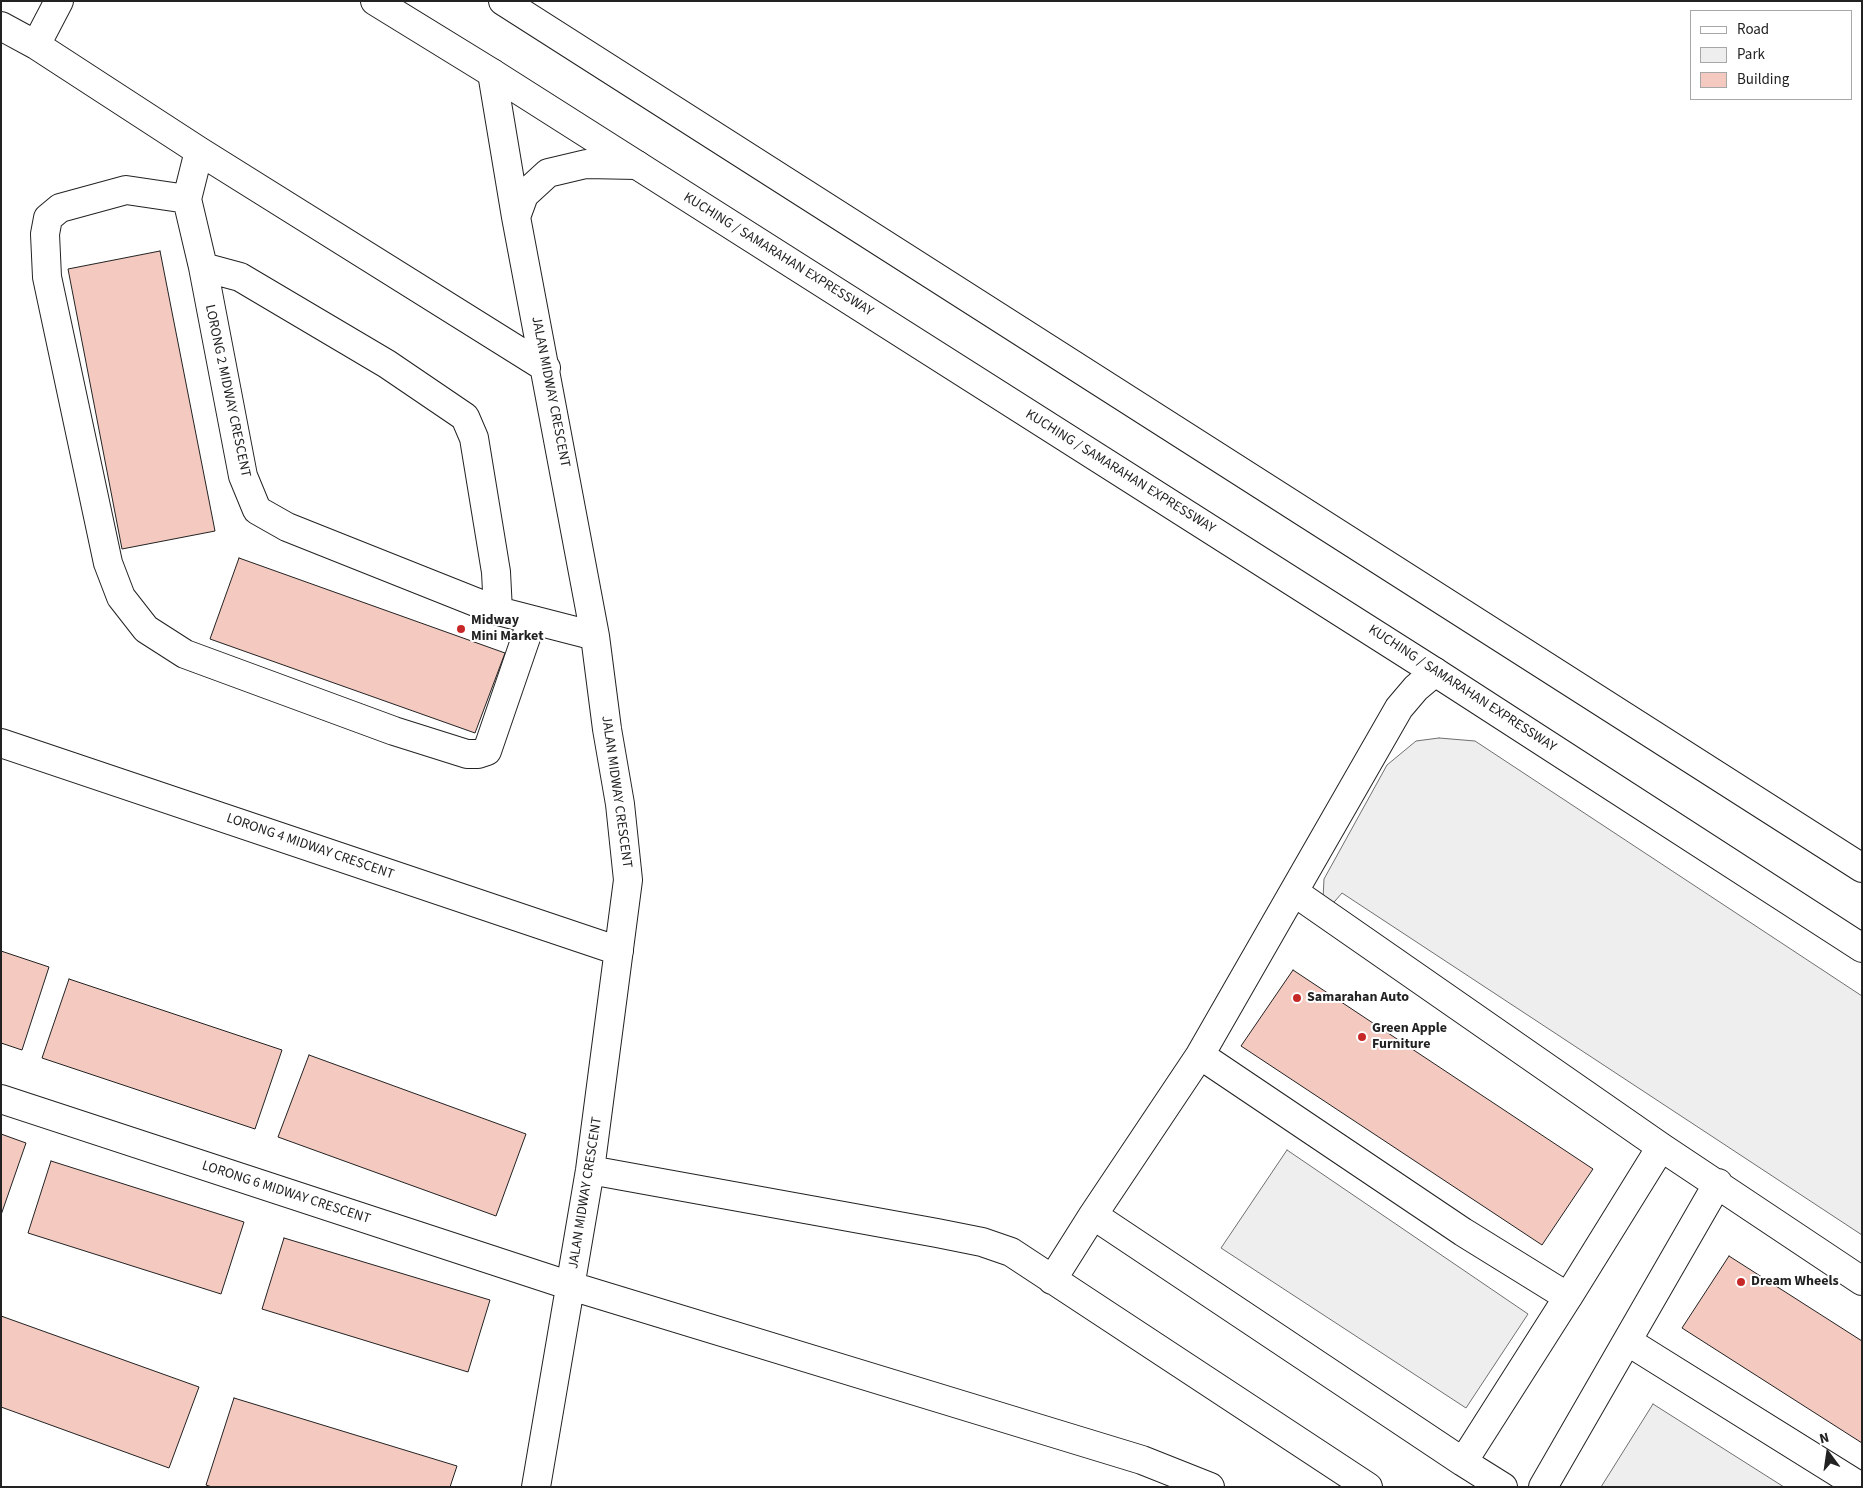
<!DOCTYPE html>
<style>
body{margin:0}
#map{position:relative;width:1863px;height:1488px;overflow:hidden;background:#fff;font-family:"Source Sans 3",sans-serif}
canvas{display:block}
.frame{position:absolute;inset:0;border:2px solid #222;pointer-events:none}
.legend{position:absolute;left:1690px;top:10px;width:162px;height:90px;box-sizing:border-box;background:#fff;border:1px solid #a7a7a7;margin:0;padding:6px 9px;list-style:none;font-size:15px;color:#222}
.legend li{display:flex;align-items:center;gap:10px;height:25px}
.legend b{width:25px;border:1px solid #a7a7a7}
.north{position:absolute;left:1803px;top:1428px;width:50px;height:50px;-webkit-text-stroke:4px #fff;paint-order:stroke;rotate:346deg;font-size:14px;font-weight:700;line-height:20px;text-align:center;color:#222}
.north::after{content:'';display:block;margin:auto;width:18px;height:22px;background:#222;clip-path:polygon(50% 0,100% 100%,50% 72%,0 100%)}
</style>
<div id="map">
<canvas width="1863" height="1488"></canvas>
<div class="frame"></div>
<ul class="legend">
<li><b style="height:6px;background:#fff"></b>Road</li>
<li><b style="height:14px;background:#eee"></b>Park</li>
<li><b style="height:14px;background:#f3c9c0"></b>Building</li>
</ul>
<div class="north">N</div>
</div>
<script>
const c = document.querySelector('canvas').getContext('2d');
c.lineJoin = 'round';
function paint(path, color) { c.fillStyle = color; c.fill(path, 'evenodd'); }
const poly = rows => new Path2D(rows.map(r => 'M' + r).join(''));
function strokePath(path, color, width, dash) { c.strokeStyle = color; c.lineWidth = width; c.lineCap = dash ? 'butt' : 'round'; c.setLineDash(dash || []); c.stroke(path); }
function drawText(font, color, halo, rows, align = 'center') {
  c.font = font + ' "Source Sans 3",sans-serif'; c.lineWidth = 4; c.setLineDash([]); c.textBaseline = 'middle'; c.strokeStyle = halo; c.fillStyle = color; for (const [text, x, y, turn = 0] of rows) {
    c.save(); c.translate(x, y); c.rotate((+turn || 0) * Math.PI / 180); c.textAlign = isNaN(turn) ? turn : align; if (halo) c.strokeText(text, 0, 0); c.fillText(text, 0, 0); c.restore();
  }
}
const green = poly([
 [1439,738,1475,741,1862,996,1862,1235,1342,893,1328,909,1323,899,1324,879,1387,765,1416,741,1439,738],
 [1287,1150,1528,1314,1466,1408,1221,1248,1287,1150],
 [1653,1404,1784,1487,1601,1487,1653,1404]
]);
paint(green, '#eee');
strokePath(green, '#6f6f6f', 1);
const building = poly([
 [160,251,215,531,122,549,68,269,160,251],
 [239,558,505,653,475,733,210,639,239,558],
 [1,951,49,967,22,1050,1,1043,1,951],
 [1293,970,1593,1169,1542,1245,1241,1046,1293,970],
 [69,979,282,1050,255,1129,42,1058,69,979],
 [309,1055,526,1134,496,1216,278,1137,309,1055],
 [1,1134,26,1143,1,1215,1,1134],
 [51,1161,244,1222,221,1294,28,1233,51,1161],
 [284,1238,490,1300,468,1372,262,1309,284,1238],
 [1729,1256,1862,1341,1862,1443,1682,1328,1729,1256],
 [1,1316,199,1387,169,1468,1,1407,1,1316],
 [234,1398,457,1466,450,1487,212,1487,206,1485,234,1398]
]);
paint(building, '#f3c9c0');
strokePath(building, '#222', 1);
const minor = poly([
 [1,26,36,45,199,151,546,368],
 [36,45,59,1],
 [492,73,516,217,595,636,607,729,620,804,628,880,590,1170,536,1487],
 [199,151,187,199,203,267,243,476,257,510,287,527,498,611,595,636],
 [187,199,126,190,60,208,48,218,45,234,47,277,108,563,121,597,146,629,185,654,394,731,467,754,478,754,487,751,532,620],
 [516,217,524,195,548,173,586,164,637,165],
 [203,267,240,277,387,364,465,417,474,438,496,572,498,611],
 [1,743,619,951],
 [1294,892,1661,1147,1862,1281],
 [1200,1055,1463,1232,1568,1297,1661,1147],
 [1,1099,571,1286,1142,1460,1210,1487],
 [590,1170,937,1233,982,1242,1011,1252,1368,1487],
 [1093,1215,1463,1462,1503,1487],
 [1052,1280,1093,1215,1200,1055,1399,708,1416,688,1435,672],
 [1627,1341,1861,1487],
 [1463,1462,1568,1297],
 [1543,1487,1718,1183]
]);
const highway = poly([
 [375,1,492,73,1435,672,1862,948],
 [503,1,1862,868]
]);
strokePath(minor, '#222', 30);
strokePath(highway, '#222', 30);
strokePath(minor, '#fff', 28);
strokePath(highway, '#fff', 28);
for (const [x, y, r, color] of [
 [461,629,5,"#c62828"],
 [1297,998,5,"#c62828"],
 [1362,1037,5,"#c62828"],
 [1741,1282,5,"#c62828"]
]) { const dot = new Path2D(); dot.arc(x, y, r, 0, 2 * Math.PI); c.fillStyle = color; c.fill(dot); strokePath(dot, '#fff', 2); }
drawText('14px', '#222', '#fff', [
 ["KUCHING / SAMARAHAN EXPRESSWAY",778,255,32],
 ["LORONG 2 MIDWAY CRESCENT",227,391,78],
 ["JALAN MIDWAY CRESCENT",550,392,79],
 ["KUCHING / SAMARAHAN EXPRESSWAY",1120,472,32],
 ["KUCHING / SAMARAHAN EXPRESSWAY",1462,689,33],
 ["JALAN MIDWAY CRESCENT",616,792,82],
 ["LORONG 4 MIDWAY CRESCENT",310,847,19],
 ["LORONG 6 MIDWAY CRESCENT",286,1193,18],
 ["JALAN MIDWAY CRESCENT",586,1193,-81]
]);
drawText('bold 14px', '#222', '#fff', [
 ["Midway",471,621],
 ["Mini Market",471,637],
 ["Samarahan Auto",1307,998],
 ["Green Apple",1372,1029],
 ["Furniture",1372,1045],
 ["Dream Wheels",1751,1282]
], 'left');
</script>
